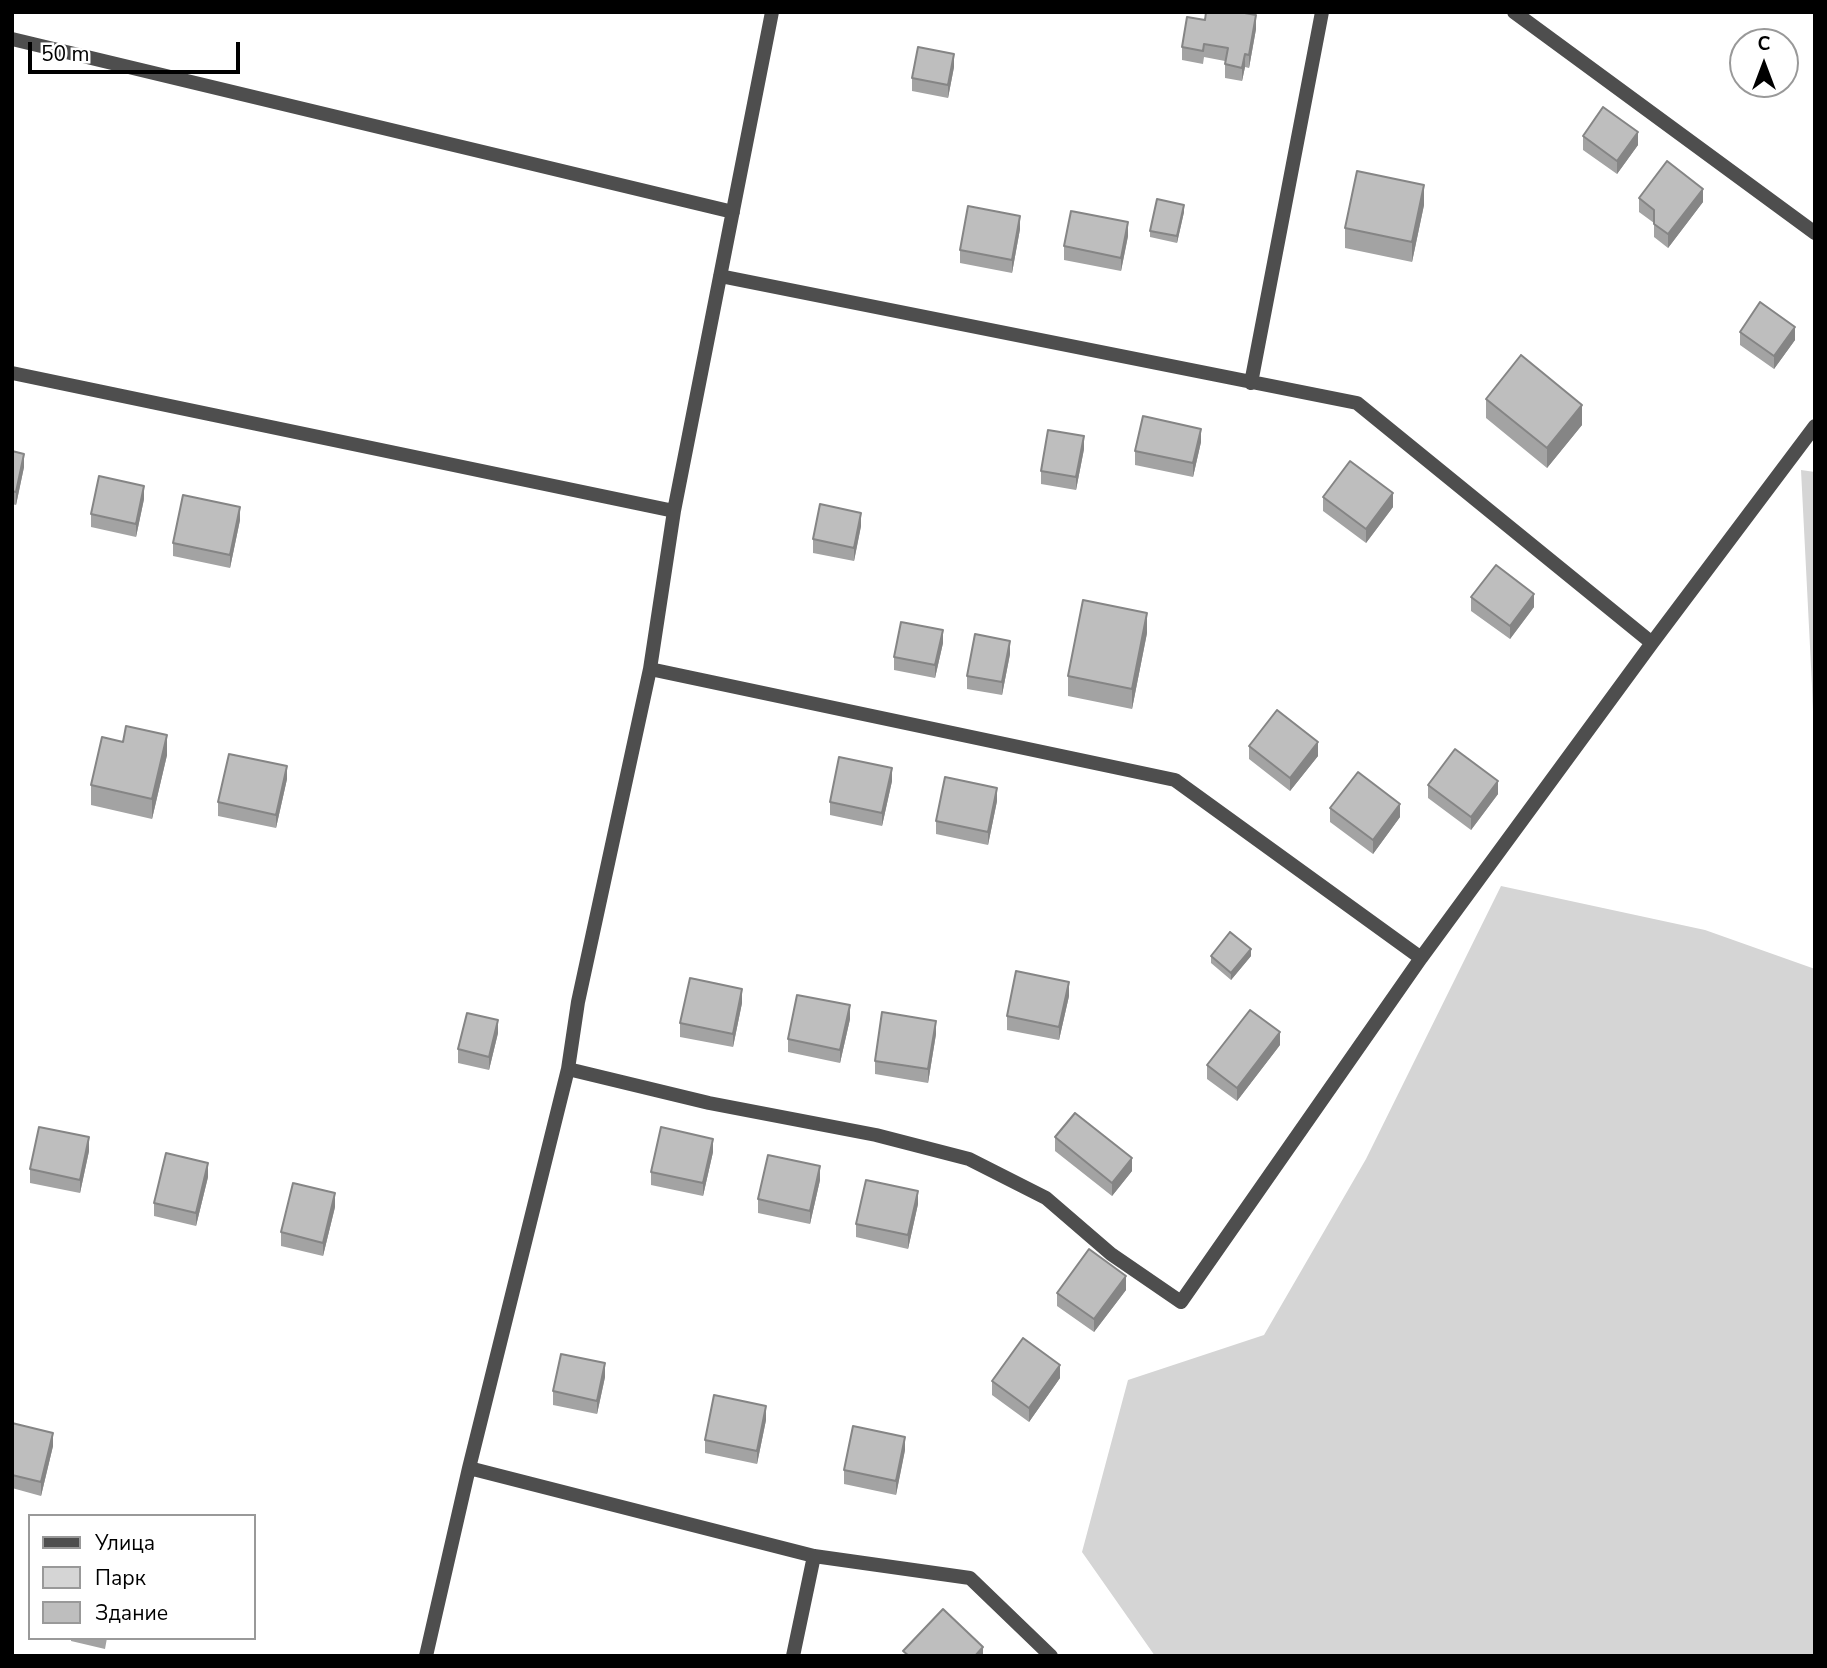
<!DOCTYPE html>
<meta charset="utf-8">
<style>
body{margin:0}
#map{position:relative;width:1827px;height:1668px;overflow:hidden;background:#fff;font-family:"Nunito Sans",sans-serif}
canvas{display:block}
.frame{position:absolute;inset:0;border:14px solid #000;pointer-events:none}
.legend{position:absolute;left:28px;top:1514px;width:228px;height:126px;box-sizing:border-box;background:#fff;border:2px solid #999;margin:0;padding:9px 12px;list-style:none;font-size:21px;color:#000}
.legend li{display:flex;align-items:center;gap:14px;height:35px}
.legend b{width:35px;border:2px solid #999}
.north{position:absolute;left:1729px;top:28px;width:70px;height:70px;box-sizing:border-box;background:#fff;border:2px solid #999;border-radius:50%;rotate:0deg;font-size:19px;font-weight:700;line-height:28px;text-align:center;color:#000}
.north::after{content:'';display:block;margin:auto;width:24px;height:32px;background:#000;clip-path:polygon(50% 0,100% 100%,50% 72%,0 100%)}
.scale{position:absolute;left:28px;top:42px;width:212px;height:32px;box-sizing:border-box;border:4px solid #000;border-top:0;padding-left:9px;font-size:21px;line-height:24px;white-space:nowrap;color:#000;-webkit-text-stroke:5px #fff;paint-order:stroke}
</style>
<div id="map">
<canvas width="1827" height="1668"></canvas>
<div class="frame"></div>
<ul class="legend">
<li><b style="height:9px;background:#4e4e4e"></b>Улица</li>
<li><b style="height:19px;background:#d5d5d5"></b>Парк</li>
<li><b style="height:19px;background:#bebebe"></b>Здание</li>
</ul>
<div class="north">С</div>
<div class="scale">50 m</div>
</div>
<script>
const c = document.querySelector('canvas').getContext('2d');
c.lineJoin = 'round';
function paint(path, color) { c.fillStyle = color; c.fill(path, 'evenodd'); }
const poly = rows => new Path2D(rows.map(r => 'M' + r).join(''));
function strokePath(path, color, width, dash) { c.strokeStyle = color; c.lineWidth = width; c.lineCap = dash ? 'butt' : 'round'; c.setLineDash(dash || []); c.stroke(path); }
paint(poly([
 [1801,470,1815,472,1815,763,1812,686],
 [1501,886,1705,930,1815,969,1815,1656,1155,1656,1082,1552,1128,1380,1264,1335,1366,1159]
]), '#d5d5d5');
strokePath(poly([
 [1514,12,1815,233],
 [12,39,733,212],
 [720,276,1357,403,1652,643],
 [12,373,674,511],
 [1251,383,1322,12],
 [650,669,1175,780,1421,958],
 [568,1069,709,1103,876,1135,969,1159,1046,1198,1111,1254,1181,1302,1421,958,1652,643,1815,426],
 [469,1468,814,1556,970,1578,1051,1656],
 [426,1656,469,1468,568,1069,578,1002,650,669,674,511,772,12],
 [793,1656,814,1556]
]), '#4e4e4e', 14);
paint(poly([
 [1256,29,1249,68,1245,67,1242,81,1225,78,1225,61,1204,57,1203,64,1182,60,1182,47],
 [954,67,948,98,912,91,912,78],
 [1583,136,1638,145,1617,174,1583,150],
 [1639,198,1703,202,1668,248,1654,237,1654,223,1639,212],
 [1424,205,1412,262,1345,248,1345,228],
 [1184,212,1177,243,1150,237,1150,231],
 [1020,229,1012,273,960,263,960,250],
 [1128,236,1121,271,1064,260,1064,246],
 [1740,332,1795,340,1774,369,1740,345],
 [1486,399,1582,425,1547,468,1486,418],
 [1201,442,1193,477,1135,465,1135,451],
 [1084,449,1076,490,1041,484,1041,471],
 [12,451,24,467,16,505,12,504],
 [1323,497,1393,507,1366,543,1323,511],
 [144,499,136,537,91,527,91,514],
 [240,520,230,568,173,556,173,543],
 [861,526,854,561,813,553,813,539],
 [1471,597,1534,607,1510,639,1471,611],
 [1147,633,1132,709,1068,696,1068,676],
 [943,643,935,678,894,670,894,657],
 [1010,654,1002,695,967,689,967,676],
 [123,742,167,755,152,819,91,805,91,785],
 [1249,746,1318,756,1290,791,1249,759],
 [287,779,276,828,218,816,218,802],
 [892,781,882,826,830,815,830,802],
 [1428,785,1498,794,1471,830,1428,798],
 [997,801,988,845,936,834,936,821],
 [1330,808,1400,817,1373,854,1330,822],
 [1211,956,1251,956,1231,980,1211,963],
 [1069,996,1059,1040,1007,1030,1007,1016],
 [742,1003,733,1047,680,1037,680,1023],
 [850,1019,840,1063,788,1052,788,1039],
 [498,1033,489,1070,458,1063,458,1049],
 [936,1034,928,1083,875,1074,875,1061],
 [1280,1045,1237,1101,1207,1079,1207,1065],
 [1055,1137,1132,1171,1112,1196,1055,1151],
 [89,1151,80,1193,30,1183,30,1169],
 [713,1152,703,1196,651,1185,651,1172],
 [208,1177,196,1226,154,1216,154,1203],
 [820,1180,810,1224,758,1213,758,1199],
 [918,1204,908,1249,856,1237,856,1224],
 [335,1207,323,1256,281,1246,281,1232],
 [1126,1290,1094,1332,1057,1306,1057,1293],
 [605,1377,597,1414,553,1405,553,1391],
 [1060,1378,1029,1422,992,1395,992,1381],
 [766,1420,757,1464,705,1453,705,1440],
 [12,1423,53,1446,41,1496,12,1488],
 [905,1450,896,1495,844,1484,844,1470],
 [71,1638,107,1638,105,1649,71,1641]
]), '#a3a3a3');
paint(poly([
 [1256,15,1256,29,1249,68,1249,55],
 [954,54,954,67,948,98,948,85],
 [1245,54,1245,67,1242,81,1242,68],
 [1638,132,1638,145,1617,174,1617,161],
 [1424,185,1424,205,1412,262,1412,242],
 [1703,189,1703,202,1668,248,1668,234],
 [1184,205,1184,212,1177,243,1177,236],
 [1020,216,1020,229,1012,273,1012,260],
 [1128,222,1128,236,1121,271,1121,258],
 [1795,327,1795,340,1774,369,1774,356],
 [1582,405,1582,425,1547,468,1547,448],
 [1201,429,1201,442,1193,477,1193,463],
 [1084,436,1084,449,1076,490,1076,477],
 [24,454,24,467,16,505,16,492],
 [144,486,144,499,136,537,136,524],
 [1393,493,1393,507,1366,543,1366,529],
 [240,507,240,520,230,568,230,555],
 [861,513,861,526,854,561,854,548],
 [1534,594,1534,607,1510,639,1510,626],
 [1147,613,1147,633,1132,709,1132,689],
 [943,630,943,643,935,678,935,665],
 [1010,641,1010,654,1002,695,1002,682],
 [167,735,167,755,152,819,152,799],
 [1318,742,1318,756,1290,791,1290,778],
 [287,766,287,779,276,828,276,815],
 [892,768,892,781,882,826,882,813],
 [1498,781,1498,794,1471,830,1471,817],
 [997,788,997,801,988,845,988,832],
 [1400,804,1400,817,1373,854,1373,840],
 [1251,949,1251,956,1231,980,1231,973],
 [1069,982,1069,996,1059,1040,1059,1027],
 [742,989,742,1003,733,1047,733,1034],
 [850,1005,850,1019,840,1063,840,1050],
 [498,1020,498,1033,489,1070,489,1057],
 [936,1021,936,1034,928,1083,928,1069],
 [1280,1032,1280,1045,1237,1101,1237,1088],
 [89,1137,89,1151,80,1193,80,1180],
 [713,1139,713,1152,703,1196,703,1183],
 [1132,1158,1132,1171,1112,1196,1112,1183],
 [208,1163,208,1177,196,1226,196,1213],
 [820,1166,820,1180,810,1224,810,1211],
 [918,1191,918,1204,908,1249,908,1235],
 [335,1193,335,1207,323,1256,323,1243],
 [1126,1276,1126,1290,1094,1332,1094,1319],
 [605,1363,605,1377,597,1414,597,1401],
 [1060,1365,1060,1378,1029,1422,1029,1408],
 [766,1406,766,1420,757,1464,757,1451],
 [53,1433,53,1446,41,1496,41,1482],
 [905,1437,905,1450,896,1495,896,1481],
 [983,1647,983,1656,975,1656]
]), '#858585');
const building = poly([
 [1206,12,1239,12,1256,15,1249,55,1245,54,1242,68,1225,64,1228,48,1204,44,1203,51,1182,47,1187,17,1205,20,1206,12],
 [918,47,954,54,948,85,912,78,918,47],
 [1603,107,1638,132,1617,161,1583,136,1603,107],
 [1667,161,1703,189,1668,234,1654,224,1654,210,1639,198,1667,161],
 [1357,171,1424,185,1412,242,1345,228,1357,171],
 [1157,199,1184,205,1177,236,1150,231,1157,199],
 [968,206,1020,216,1012,260,960,250,968,206],
 [1071,211,1128,222,1121,258,1064,246,1071,211],
 [1760,302,1795,327,1774,356,1740,332,1760,302],
 [1521,355,1582,405,1547,448,1486,399,1521,355],
 [1143,416,1201,429,1193,463,1135,451,1143,416],
 [1048,430,1084,436,1076,477,1041,471,1048,430],
 [12,451,24,454,16,492,12,491,12,451],
 [1350,461,1393,493,1366,529,1323,497,1350,461],
 [99,476,144,486,136,524,91,514,99,476],
 [183,495,240,507,230,555,173,543,183,495],
 [820,504,861,513,854,548,813,539,820,504],
 [1496,565,1534,594,1510,626,1471,597,1496,565],
 [1083,600,1147,613,1132,689,1068,676,1083,600],
 [901,622,943,630,935,665,894,657,901,622],
 [975,634,1010,641,1002,682,967,676,975,634],
 [1277,710,1318,742,1290,778,1249,746,1277,710],
 [126,726,167,735,152,799,91,785,102,737,123,742,126,726],
 [1455,749,1498,781,1471,817,1428,785,1455,749],
 [229,754,287,766,276,815,218,802,229,754],
 [839,757,892,768,882,813,830,802,839,757],
 [1358,772,1400,804,1373,840,1330,808,1358,772],
 [945,777,997,788,988,832,936,821,945,777],
 [1230,932,1251,949,1231,973,1211,956,1230,932],
 [1016,971,1069,982,1059,1027,1007,1016,1016,971],
 [690,978,742,989,733,1034,680,1023,690,978],
 [797,995,850,1005,840,1050,788,1039,797,995],
 [1250,1010,1280,1032,1237,1088,1207,1065,1250,1010],
 [882,1012,936,1021,928,1069,875,1061,882,1012],
 [467,1013,498,1020,489,1057,458,1049,467,1013],
 [1075,1113,1132,1158,1112,1183,1055,1137,1075,1113],
 [39,1127,89,1137,80,1180,30,1169,39,1127],
 [661,1127,713,1139,703,1183,651,1172,661,1127],
 [166,1153,208,1163,196,1213,154,1203,166,1153],
 [768,1155,820,1166,810,1211,758,1199,768,1155],
 [866,1180,918,1191,908,1235,856,1224,866,1180],
 [293,1183,335,1193,323,1243,281,1232,293,1183],
 [1089,1249,1126,1276,1094,1319,1057,1293,1089,1249],
 [1023,1338,1060,1365,1029,1408,992,1381,1023,1338],
 [561,1354,605,1363,597,1401,553,1391,561,1354],
 [714,1395,766,1406,757,1451,705,1440,714,1395],
 [12,1423,53,1433,41,1482,12,1475,12,1423],
 [853,1426,905,1437,896,1481,844,1470,853,1426],
 [943,1609,983,1647,975,1656,909,1656,903,1651,943,1609]
]);
paint(building, '#bebebe');
strokePath(building, '#858585', 2);
</script>
